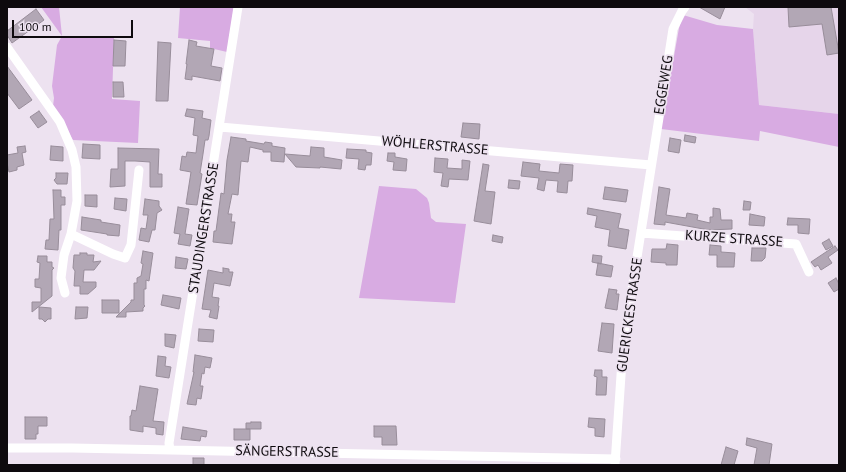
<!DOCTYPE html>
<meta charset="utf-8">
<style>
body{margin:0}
#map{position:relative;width:846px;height:472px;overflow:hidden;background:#ede2f0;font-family:"PT Sans",sans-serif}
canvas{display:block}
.frame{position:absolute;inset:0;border:8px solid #0e0a0e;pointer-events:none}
.scale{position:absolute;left:12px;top:20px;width:121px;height:18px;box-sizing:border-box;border:2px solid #0e0a0e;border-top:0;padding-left:5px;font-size:12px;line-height:14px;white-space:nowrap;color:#0e0a0e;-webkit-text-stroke:3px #ede2f0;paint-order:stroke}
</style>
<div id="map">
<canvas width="846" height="472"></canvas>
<div class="frame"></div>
<div class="scale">100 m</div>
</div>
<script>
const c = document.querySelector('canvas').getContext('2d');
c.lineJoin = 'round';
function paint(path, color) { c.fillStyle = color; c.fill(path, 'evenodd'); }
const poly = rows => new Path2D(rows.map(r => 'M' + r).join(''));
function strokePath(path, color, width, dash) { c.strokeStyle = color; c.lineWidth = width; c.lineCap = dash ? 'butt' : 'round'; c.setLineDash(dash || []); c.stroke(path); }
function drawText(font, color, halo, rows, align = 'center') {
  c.font = font + ' "PT Sans",sans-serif'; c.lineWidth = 3.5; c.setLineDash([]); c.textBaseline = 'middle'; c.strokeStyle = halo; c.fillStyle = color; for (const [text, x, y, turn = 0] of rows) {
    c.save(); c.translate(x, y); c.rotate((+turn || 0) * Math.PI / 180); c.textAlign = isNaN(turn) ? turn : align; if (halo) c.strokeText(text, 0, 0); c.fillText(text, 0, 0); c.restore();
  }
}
paint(poly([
 [745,7,839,7,839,114,759,105,753,29,754,14]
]), '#e6d5ea');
paint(poly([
 [41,7,59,7,62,36,114,38,112,99,140,101,138,143,73,140,53,106,54,98,52,86,57,45,62,36],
 [180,7,234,7,227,52,210,48,210,41,178,38],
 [683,15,717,25,753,29,759,105,839,114,839,147,760,131,759,141,661,129,679,28],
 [379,186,416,189,427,198,429,203,431,218,436,222,466,224,455,303,359,298]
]), '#d8abe2');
const building = poly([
 [699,7,725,7,720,19,699,7],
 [788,7,831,7,839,53,827,55,822,24,789,27,788,7],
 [36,9,44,20,12,43,7,35,7,31,36,9],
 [114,40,126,41,125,66,113,66,114,40],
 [189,40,197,42,196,46,214,49,211,66,222,68,220,81,192,76,192,80,185,79,187,64,186,64,189,40],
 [158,42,171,43,168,101,156,101,158,42],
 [7,66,32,100,19,109,7,93,7,66],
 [113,82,123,82,124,97,113,97,113,82],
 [187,109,203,111,202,118,211,120,209,136,208,140,205,140,203,154,200,173,202,174,197,205,186,204,191,172,180,170,182,156,186,157,187,152,196,153,198,136,193,135,195,118,185,116,187,109],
 [39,111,47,122,38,128,30,117,39,111],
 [463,123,480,124,479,139,461,137,463,123],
 [685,135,696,137,695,143,684,141,685,135],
 [231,137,246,139,246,141,264,144,265,142,272,143,272,146,285,148,284,162,271,161,271,152,263,152,263,150,250,147,248,162,241,161,238,195,232,194,228,214,232,214,231,222,235,222,232,244,213,242,214,231,216,231,221,193,224,194,227,160,231,137],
 [670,138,681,140,679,153,668,151,670,138],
 [83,144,100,145,100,159,82,158,83,144],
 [25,146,26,152,22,153,24,165,17,167,17,170,9,172,7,163,7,155,18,153,17,147,25,146],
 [51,146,63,147,63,161,50,160,51,146],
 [311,147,324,148,324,157,342,160,341,169,320,167,320,168,296,167,285,154,310,156,311,147],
 [118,148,159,149,158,174,162,174,162,187,150,187,150,162,135,161,125,161,125,186,110,187,111,169,118,169,118,148],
 [347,149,366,150,366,152,372,153,371,165,366,165,365,170,358,169,359,159,346,158,347,149],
 [388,153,395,153,395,157,407,159,406,171,393,170,394,162,387,161,388,153],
 [435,158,448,159,447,168,462,169,462,160,470,161,468,180,449,179,448,187,441,186,443,173,434,172,435,158],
 [523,162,540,164,539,171,559,173,560,164,573,165,572,181,568,181,567,193,557,192,558,181,546,180,544,191,537,189,539,178,521,176,523,162],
 [483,164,489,165,485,191,495,192,491,224,474,221,483,164],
 [56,173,68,173,67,184,57,184,54,180,56,178,56,173],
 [509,180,520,181,519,189,508,188,509,180],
 [605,187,628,190,626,202,603,199,605,187],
 [659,187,670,189,666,215,686,218,687,213,698,215,697,220,710,223,710,217,713,217,713,208,720,209,721,220,732,220,732,229,709,230,665,222,665,225,654,224,659,187],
 [53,190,61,190,61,197,65,197,65,205,61,205,61,230,59,230,58,250,45,249,46,240,49,240,50,219,54,219,53,190],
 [85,195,97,195,97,207,85,206,85,195],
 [115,198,127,199,126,211,114,209,115,198],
 [145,199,159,201,159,206,162,210,157,213,155,230,152,230,149,242,139,240,141,228,146,229,148,215,143,215,145,199],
 [744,201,751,202,750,210,743,210,744,201],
 [178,207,189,209,185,234,192,235,190,246,178,244,180,234,174,233,178,207],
 [588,208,621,214,618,228,629,230,626,249,608,246,610,230,595,227,597,216,587,214,588,208],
 [750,214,765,217,764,226,749,225,750,214],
 [82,217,101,220,101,222,120,225,119,236,107,235,107,234,81,230,82,217],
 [788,218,810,219,809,234,798,233,798,225,787,225,788,218],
 [493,235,503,237,502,243,492,241,493,235],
 [829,239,833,246,826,250,822,243,829,239],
 [667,244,678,245,677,265,666,265,666,263,651,262,652,249,666,249,667,244],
 [710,245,721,246,721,252,735,253,734,267,717,267,717,255,709,255,710,245],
 [835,246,838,250,828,257,832,263,821,270,818,265,815,267,811,262,835,246],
 [752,248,766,248,765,258,762,261,751,261,752,248],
 [143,251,153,253,149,281,146,280,146,289,144,289,144,305,145,306,143,308,143,311,126,312,126,317,116,317,131,302,131,300,134,300,134,283,137,283,137,278,141,276,143,264,141,263,143,251],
 [80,253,87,253,87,255,94,255,93,262,101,261,94,270,84,270,83,282,96,282,96,287,88,294,80,294,80,286,74,286,75,271,73,268,74,255,80,255,80,253],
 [593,255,602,256,601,264,592,262,593,255],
 [38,256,47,256,47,262,52,262,52,267,54,268,52,270,52,296,32,312,32,302,41,302,41,288,35,287,35,279,39,279,40,263,37,262,38,256],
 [176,257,188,259,186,269,175,268,176,257],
 [598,263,613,266,611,277,596,275,598,263],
 [223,268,229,269,229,272,233,272,230,286,214,283,212,297,219,298,218,306,219,306,217,319,209,317,211,310,202,309,208,270,223,273,223,268],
 [836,278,839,284,839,289,834,292,828,283,836,278],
 [609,289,617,290,616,294,619,294,617,310,605,308,609,289],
 [163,295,181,298,179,309,161,305,163,295],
 [102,300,119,300,119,313,102,313,102,300],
 [39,307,51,308,51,319,48,319,45,322,42,319,39,319,39,307],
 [76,307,88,307,87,318,75,319,76,307],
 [602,323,614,324,612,353,598,351,602,323],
 [199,329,214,330,213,342,198,341,199,329],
 [165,334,176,335,174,348,165,346,165,334],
 [195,355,212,358,210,368,205,367,204,374,202,373,200,386,203,386,201,399,197,398,196,405,187,404,194,372,193,372,195,355],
 [158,356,166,357,165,366,171,367,169,378,156,376,158,356],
 [595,370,602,370,602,377,607,377,606,395,596,395,597,377,594,376,595,370],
 [140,386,158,389,153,421,164,422,163,435,156,434,156,428,143,426,143,432,130,430,130,416,131,416,132,410,136,411,140,386],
 [25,417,47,417,47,426,38,426,38,434,36,434,36,439,25,439,25,417],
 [589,418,605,419,604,437,595,436,595,428,588,427,589,418],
 [251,422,261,422,261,429,246,429,246,423,251,423,251,422],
 [374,426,396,426,397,445,382,445,382,437,374,437,374,426],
 [183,427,207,431,206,437,201,436,200,441,181,439,183,427],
 [234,429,250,429,250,440,234,440,234,429],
 [747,438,772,444,769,465,754,465,757,448,746,445,747,438],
 [726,447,738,451,734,465,721,465,726,447],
 [193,458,204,458,204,465,193,465,193,458]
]);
paint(building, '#b2a7b5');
strokePath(building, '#988d9a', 1);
strokePath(poly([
 [7,47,60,122,72,150,76,167,77,201,71,234,64,255,61,278,65,293],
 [220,127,651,165],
 [641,233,796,244,809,272],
 [71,234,113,254,125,258,131,245,139,170],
 [7,448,72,448,616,459],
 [170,450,169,443,238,7],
 [615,464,623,346,673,29,682,11,685,7]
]), '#fff', 9);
drawText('14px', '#0e0a0e', '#ede2f0', [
 ["EGGEWEG",664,85,-81],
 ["WÖHLERSTRASSE",435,146,5],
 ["STAUDINGERSTRASSE",204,228,-81],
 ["KURZE STRASSE",734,239,4],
 ["GUERICKESTRASSE",630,315,-82],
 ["SÄNGERSTRASSE",287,452,1]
]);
</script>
